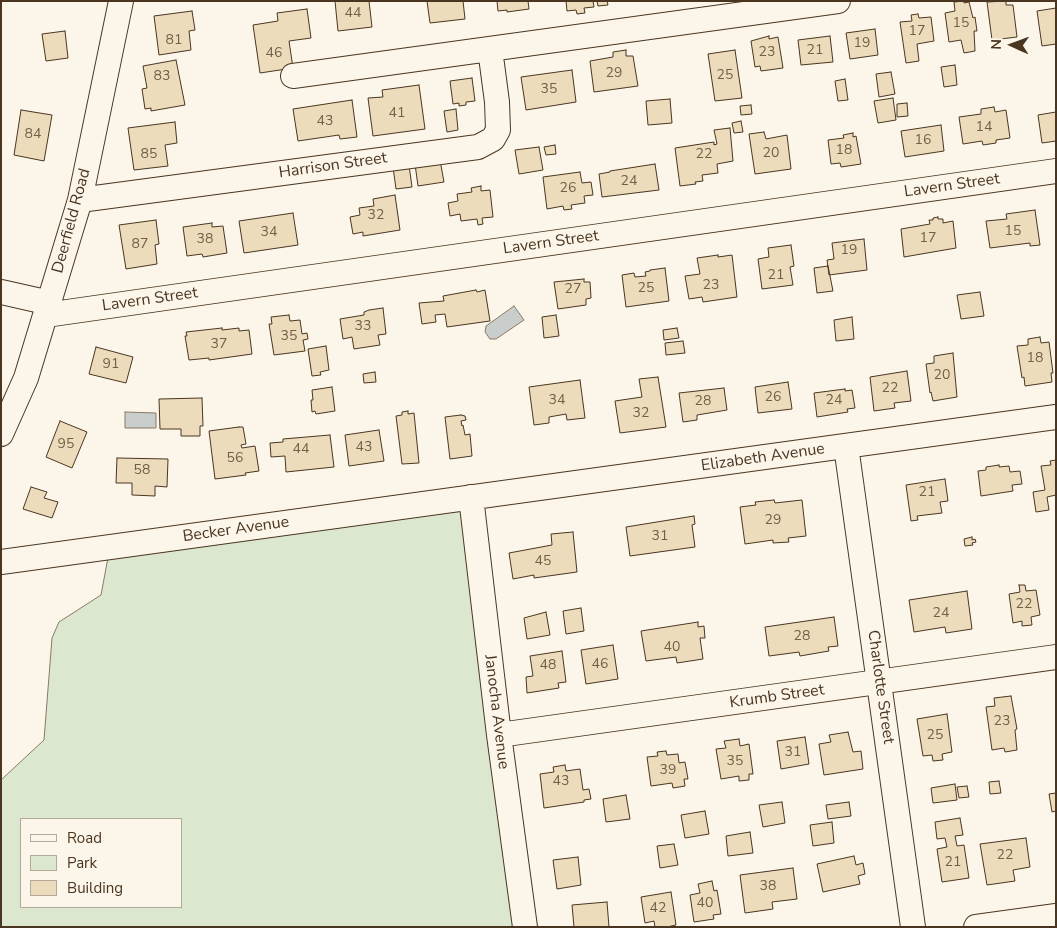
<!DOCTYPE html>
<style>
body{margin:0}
#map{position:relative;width:1057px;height:928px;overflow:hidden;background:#fbf6e9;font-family:"Nunito Sans",sans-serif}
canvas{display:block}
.frame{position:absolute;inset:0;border:2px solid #4a3520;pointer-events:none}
.legend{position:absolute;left:20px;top:818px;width:162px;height:90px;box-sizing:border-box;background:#fbf6e9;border:1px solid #b4a999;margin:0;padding:6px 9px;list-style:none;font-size:15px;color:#4a3520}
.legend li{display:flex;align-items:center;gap:10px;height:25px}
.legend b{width:25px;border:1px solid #b4a999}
.north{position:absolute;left:987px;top:20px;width:50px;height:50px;-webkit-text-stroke:4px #fbf6e9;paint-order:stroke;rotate:272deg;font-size:14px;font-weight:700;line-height:20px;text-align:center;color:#4a3520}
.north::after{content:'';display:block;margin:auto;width:18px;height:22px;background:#4a3520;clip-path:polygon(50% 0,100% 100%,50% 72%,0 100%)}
</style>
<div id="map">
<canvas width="1057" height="928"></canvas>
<div class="frame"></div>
<ul class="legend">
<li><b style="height:6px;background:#fbf6e9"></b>Road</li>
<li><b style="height:14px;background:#dce7d0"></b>Park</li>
<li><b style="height:14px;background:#ecdcbc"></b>Building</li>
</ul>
<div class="north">N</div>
</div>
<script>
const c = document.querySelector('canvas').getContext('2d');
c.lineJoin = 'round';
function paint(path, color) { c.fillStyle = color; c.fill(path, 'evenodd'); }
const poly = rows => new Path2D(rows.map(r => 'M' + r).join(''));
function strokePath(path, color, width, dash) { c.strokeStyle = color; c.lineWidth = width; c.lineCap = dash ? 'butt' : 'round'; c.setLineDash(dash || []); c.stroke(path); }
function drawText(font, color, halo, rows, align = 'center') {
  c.font = font + ' "Nunito Sans",sans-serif'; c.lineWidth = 4; c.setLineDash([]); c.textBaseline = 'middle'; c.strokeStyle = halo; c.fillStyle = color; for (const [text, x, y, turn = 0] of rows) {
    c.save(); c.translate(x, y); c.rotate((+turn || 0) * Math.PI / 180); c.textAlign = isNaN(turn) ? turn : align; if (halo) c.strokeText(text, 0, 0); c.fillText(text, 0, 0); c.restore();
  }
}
const green = poly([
 [471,497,525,927,1,927,1,780,44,740,52,638,59,622,101,595,110,547,471,497],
 [21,819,181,819,181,907,21,907,21,819]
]);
paint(green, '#dce7d0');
strokePath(green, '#887966', 1);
const water = poly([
 [514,306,524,320,496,339,490,339,485,332,486,326,514,306],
 [125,412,156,413,156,428,125,428,125,412]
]);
paint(water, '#c9cecd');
strokePath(water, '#887966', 1);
const building = poly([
 [335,1,369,1,372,27,338,31,335,1],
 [427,1,463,1,465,19,430,23,427,1],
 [497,1,528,1,529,9,507,12,507,10,498,11,497,1],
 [566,1,593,1,594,7,584,8,585,13,577,14,576,10,567,11,566,1],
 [597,1,607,1,608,5,598,6,597,1],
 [964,1,964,3,969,2,973,18,975,17,977,31,974,31,975,51,964,53,961,40,949,42,945,13,955,11,954,2,964,1],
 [1006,1,1006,5,1013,5,1017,37,992,40,987,2,1006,1],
 [1056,8,1056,44,1042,46,1037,11,1056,8],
 [307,9,311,38,289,41,293,68,260,73,253,25,278,21,277,13,307,9],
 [192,11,195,30,189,31,191,50,159,55,154,16,192,11],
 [918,14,919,18,931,17,934,41,917,44,919,61,906,63,900,22,912,21,911,15,918,14],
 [875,29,878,55,850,59,846,33,875,29],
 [65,31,68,58,46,61,42,34,65,31],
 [769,36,769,39,778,37,783,68,761,71,760,66,755,67,751,41,769,36],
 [830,36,833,62,801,65,798,40,830,36],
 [626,50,626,56,633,56,638,86,594,92,590,61,613,57,613,52,626,50],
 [735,50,742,98,715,101,708,54,735,50],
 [176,60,185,105,151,111,151,108,145,109,142,89,147,88,143,66,176,60],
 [955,65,957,85,944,87,941,67,955,65],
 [572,70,576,102,526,110,521,77,572,70],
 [891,72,895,94,879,97,876,74,891,72],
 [472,78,475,101,466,102,466,105,459,106,459,103,453,104,450,81,472,78],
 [845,79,848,100,838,101,835,81,845,79],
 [419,85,425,129,373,136,368,98,383,97,382,90,419,85],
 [893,98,896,120,878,123,874,101,893,98],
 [670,99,672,123,648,125,646,101,670,99],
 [352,100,357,137,340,139,339,135,298,141,293,109,352,100],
 [907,103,908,116,897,117,897,104,907,103],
 [751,105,752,114,741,115,740,106,751,105],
 [994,107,995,112,1006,110,1010,138,996,140,996,143,983,145,982,141,963,144,959,117,981,114,981,109,994,107],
 [456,109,458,130,447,132,444,111,456,109],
 [21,110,52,115,44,161,14,155,21,110],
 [1056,112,1056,141,1042,143,1038,115,1056,112],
 [741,121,743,132,734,133,732,123,741,121],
 [175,122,177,143,165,145,168,166,134,170,128,128,175,122],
 [941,125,944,151,905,157,901,131,941,125],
 [730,128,733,161,717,164,718,173,702,175,703,181,695,182,696,184,680,186,675,148,714,142,714,145,717,144,714,130,730,128],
 [764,132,766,139,787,135,791,169,755,174,749,134,764,132],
 [853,133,853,137,856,136,861,164,841,167,840,163,831,164,828,140,844,138,843,135,853,133],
 [555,145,556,154,546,155,544,147,555,145],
 [539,147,543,170,519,174,515,150,539,147],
 [440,160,444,182,418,186,415,164,440,160],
 [655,164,659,190,602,197,599,174,610,172,610,171,655,164],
 [409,165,412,187,396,189,393,167,409,165],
 [580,172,582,183,591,182,593,195,584,196,585,203,571,205,572,209,564,210,563,206,547,209,543,177,580,172],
 [481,186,481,191,490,190,493,217,482,218,483,224,478,225,477,219,461,221,460,214,450,216,448,203,458,201,457,194,472,192,471,188,481,186],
 [395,195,400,230,363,236,363,232,353,234,350,217,360,215,359,208,374,206,373,199,395,195],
 [1035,210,1040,245,1030,246,1030,243,990,248,986,221,1007,219,1006,214,1035,210],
 [293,213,298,245,244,253,239,221,293,213],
 [938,217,938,219,943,219,943,223,953,221,956,248,904,257,901,229,930,224,929,220,933,220,933,218,938,217],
 [156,220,159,244,155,245,157,264,126,269,119,225,156,220],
 [212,223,212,227,223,226,227,253,203,257,202,254,187,256,183,227,212,223],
 [864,239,867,270,829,275,827,260,834,259,832,243,864,239],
 [791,245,794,266,790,267,793,285,762,289,758,259,769,257,768,248,791,245],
 [718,255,718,257,732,255,737,297,703,302,702,297,689,299,685,276,700,274,697,258,718,255],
 [828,266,833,291,817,293,814,268,828,266],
 [665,268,669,301,626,307,622,275,634,273,635,277,646,276,645,272,650,271,650,270,665,268],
 [584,279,584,282,590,282,591,298,586,299,586,305,558,309,554,282,584,279],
 [476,290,477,292,485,290,490,321,447,327,445,314,435,315,436,322,422,324,419,303,444,301,443,296,476,290],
 [980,292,984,316,961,319,957,295,980,292],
 [383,308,386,334,378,335,380,345,354,349,352,337,343,339,340,319,364,315,364,312,369,310,383,308],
 [289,315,290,321,300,320,302,334,307,333,308,339,303,340,305,351,274,355,269,324,272,324,271,317,289,315],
 [556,315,559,336,544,338,542,317,556,315],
 [852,317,854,339,836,341,834,320,852,317],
 [222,328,222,330,239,328,239,331,249,330,252,354,209,360,209,358,189,360,185,336,187,336,186,332,222,328],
 [677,328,679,338,664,340,663,330,677,328],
 [1040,337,1041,343,1049,342,1053,373,1051,373,1052,382,1025,386,1024,377,1022,378,1017,346,1028,345,1028,339,1040,337],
 [683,341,685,353,666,355,665,343,683,341],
 [326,346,329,370,320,372,321,375,312,376,308,349,326,346],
 [96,347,133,357,126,383,89,374,96,347],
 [953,353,957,397,933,401,931,392,930,393,926,364,934,363,934,356,953,353],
 [907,371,911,401,894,403,895,408,874,411,870,377,907,371],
 [375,372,376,382,364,383,363,374,375,372],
 [658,377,666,427,620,433,615,401,642,397,639,379,658,377],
 [580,380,585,418,567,420,566,414,549,417,549,423,534,425,529,387,580,380],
 [788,382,792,409,758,413,755,387,788,382],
 [332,387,335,411,316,414,315,411,312,412,311,400,313,400,312,390,332,387],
 [724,388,727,410,697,415,697,420,683,422,679,393,724,388],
 [845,389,845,391,852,390,855,408,847,409,848,412,817,417,814,393,845,389],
 [202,398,203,426,200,426,200,436,181,436,181,429,160,429,159,399,202,398],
 [408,411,408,414,414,413,419,463,402,464,396,416,402,415,402,412,408,411],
 [461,415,465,416,466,420,461,421,462,426,463,425,465,435,470,434,472,456,450,459,445,417,461,415],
 [60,421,87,432,72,468,46,457,60,421],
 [239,427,243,427,246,444,241,445,242,448,255,446,259,471,245,473,246,475,215,479,209,431,239,427],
 [379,430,384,461,349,466,345,435,379,430],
 [330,435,334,467,286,472,285,456,271,457,270,443,283,442,283,439,330,435],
 [117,458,168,459,167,487,155,486,155,496,132,495,132,483,116,483,117,458],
 [1056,460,1056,495,1047,497,1049,510,1036,512,1033,492,1045,490,1041,466,1051,465,1050,461,1056,460],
 [999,465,999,467,1009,466,1010,472,1020,471,1022,484,1012,485,1013,491,981,496,978,471,986,470,986,467,999,465],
 [945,479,948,501,940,502,942,513,917,516,918,520,911,521,906,485,945,479],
 [31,487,47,492,44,498,58,502,52,518,23,509,31,487],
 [774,500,775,503,802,500,806,536,788,538,789,542,773,543,773,540,745,544,740,507,756,505,755,502,774,500],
 [694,516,695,524,692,525,695,547,630,556,626,527,694,516],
 [573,532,577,572,534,578,534,575,513,579,509,553,552,545,551,534,573,532],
 [972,537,972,540,975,539,976,542,972,543,973,545,965,546,964,539,972,537],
 [1019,585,1025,585,1026,591,1036,590,1040,615,1031,617,1032,625,1022,626,1022,621,1013,623,1009,594,1020,592,1019,585],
 [967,591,972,629,946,633,945,627,914,632,909,600,967,591],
 [581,608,584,631,566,634,563,611,581,608],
 [546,612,550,635,527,639,524,618,546,612],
 [834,617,838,646,828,647,829,651,800,656,799,652,769,656,765,627,834,617],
 [698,622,698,627,704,626,705,638,700,638,703,659,677,663,676,657,646,661,641,631,698,622],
 [613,645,618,679,586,684,581,650,613,645],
 [562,651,566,682,558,683,559,688,527,693,526,677,533,676,530,656,562,651],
 [1011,696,1017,729,1015,730,1017,750,1005,752,1004,748,992,750,986,707,995,706,994,698,1011,696],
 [947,714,952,752,942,754,943,760,933,761,932,755,923,756,917,719,947,714],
 [848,732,853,752,861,751,863,769,824,775,819,744,831,742,829,735,848,732],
 [805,737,809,764,781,769,777,741,805,737],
 [739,739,740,746,749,744,753,774,749,774,749,780,739,781,739,776,721,779,716,749,726,748,724,741,739,739],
 [666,751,667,755,678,754,679,763,685,762,688,779,684,779,685,786,673,788,672,783,651,786,647,757,658,756,657,752,666,751],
 [565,765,566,771,580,769,583,790,589,789,591,799,584,800,584,802,544,808,540,774,554,772,553,767,565,765],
 [999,781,1001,793,990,794,989,782,999,781],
 [955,784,957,800,933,803,931,788,955,784],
 [967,786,969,797,959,798,957,787,967,786],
 [1056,793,1056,811,1052,812,1049,794,1056,793],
 [626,795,630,819,606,822,603,799,626,795],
 [782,802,785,823,763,827,759,805,782,802],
 [849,802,851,816,828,819,826,805,849,802],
 [705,811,709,834,685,838,681,815,705,811],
 [960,818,963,835,955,836,957,846,964,845,969,878,942,882,937,849,947,847,945,838,937,839,935,822,960,818],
 [832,822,834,843,813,846,810,825,832,822],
 [750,832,753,853,728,856,726,836,750,832],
 [1026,838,1030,867,1013,870,1015,881,987,885,980,844,1026,838],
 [674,844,678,865,660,868,657,846,674,844],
 [854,856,856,865,863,863,865,874,858,876,860,884,823,892,817,864,854,856],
 [578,857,581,885,557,889,553,860,578,857],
 [793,868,797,899,772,902,773,909,745,913,740,875,793,868],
 [712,881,714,891,717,890,721,914,713,915,714,919,694,922,690,895,700,893,698,884,712,881],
 [671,892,676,925,667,927,655,927,654,921,645,923,641,897,671,892],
 [607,902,609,927,574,927,572,905,607,902]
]);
paint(building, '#ecdcbc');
strokePath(building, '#4a3520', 1);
const minor = poly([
 [293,76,838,1],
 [80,200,478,147,493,139,498,130,497,102,490,49],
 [1,292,50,303],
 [46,315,1056,171],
 [1,434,26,378,80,200,121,1],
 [846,446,913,927],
 [471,497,499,735,525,927],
 [1,562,1056,417],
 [499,735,1056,657],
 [976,927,1056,916]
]);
strokePath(minor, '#4a3520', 26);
strokePath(minor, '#fbf6e9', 24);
drawText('14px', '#725f47', null, [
 ["44",353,14],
 ["15",961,24],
 ["17",917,32],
 ["81",174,41],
 ["19",862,44],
 ["21",815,51],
 ["23",767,53],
 ["46",274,54],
 ["29",614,74],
 ["25",725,76],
 ["83",162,77],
 ["35",549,90],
 ["41",397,114],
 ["43",325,122],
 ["14",984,128],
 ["84",33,135],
 ["16",923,141],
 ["18",844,151],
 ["20",771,154],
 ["85",149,155],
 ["22",704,155],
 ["24",629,182],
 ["26",568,189],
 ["32",376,216],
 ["15",1013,232],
 ["34",269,233],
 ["17",928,239],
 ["38",205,240],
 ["87",140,245],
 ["19",849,251],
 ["21",776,276],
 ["23",711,286],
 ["25",646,289],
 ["27",573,290],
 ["33",363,327],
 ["35",289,337],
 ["37",219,345],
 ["18",1035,359],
 ["91",111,365],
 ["20",942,376],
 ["22",890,389],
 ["26",773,398],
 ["34",557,401],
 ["24",834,401],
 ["28",703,402],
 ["32",641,414],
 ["95",66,445],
 ["43",364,448],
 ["44",301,450],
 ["56",235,459],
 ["58",142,471],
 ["21",927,493],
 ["29",773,521],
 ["31",660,537],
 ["45",543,562],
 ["22",1024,605],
 ["24",941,614],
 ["28",802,637],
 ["40",672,648],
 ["46",600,665],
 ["48",548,666],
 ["23",1002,722],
 ["25",935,736],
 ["31",793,753],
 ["35",735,762],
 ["39",668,771],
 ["43",561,782],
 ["22",1005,856],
 ["21",953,863],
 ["38",768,887],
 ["40",705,904],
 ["42",658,909]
]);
drawText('16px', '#4a3520', '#fbf6e9', [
 ["Harrison Street",333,166,-8],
 ["Lavern Street",952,186,-8],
 ["Deerfield Road",72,221,-75],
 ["Lavern Street",551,243,-8],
 ["Lavern Street",150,300,-8],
 ["Elizabeth Avenue",763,458,-8],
 ["Becker Avenue",236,530,-8],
 ["Charlotte Street",880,687,82],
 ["Krumb Street",777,697,-8],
 ["Janocha Avenue",496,712,83]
]);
</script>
